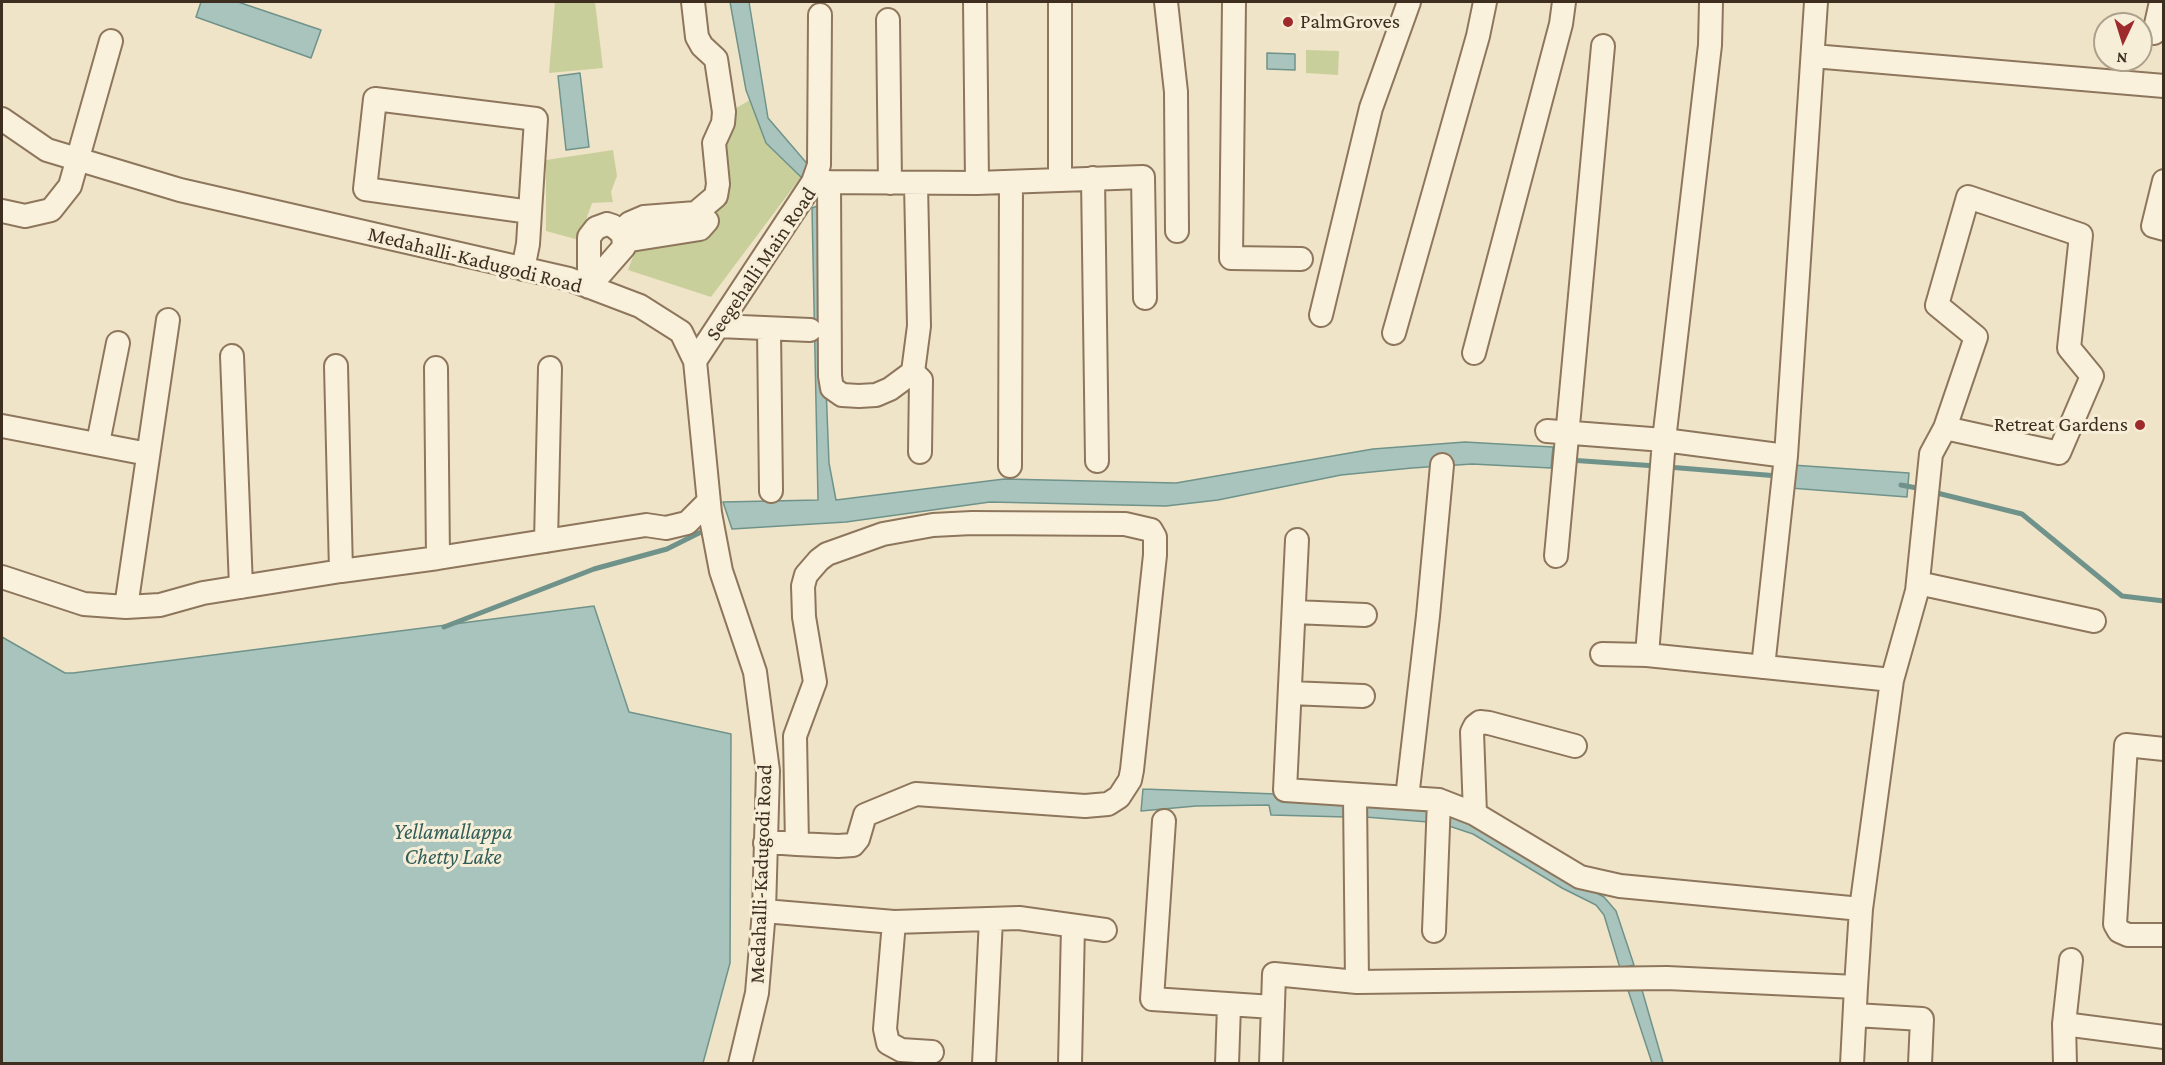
<!DOCTYPE html>
<style>
body{margin:0}
#map{position:relative;width:2165px;height:1065px;overflow:hidden;background:#f0e4c8;font-family:"Crimson Pro",serif}
canvas{display:block}
.frame{position:absolute;inset:0;border:3px solid #3d2e20;pointer-events:none}
.north{position:absolute;left:2093px;top:12px;width:60px;height:60px;box-sizing:border-box;background:#f7eed8;border:2px solid #ada18e;border-radius:50%;rotate:184deg;font-size:16px;font-weight:700;line-height:24px;text-align:center;color:#3d2e20}
.north::after{content:'';display:block;margin:auto;width:21px;height:27px;background:#9e2a2b;clip-path:polygon(50% 0,100% 100%,50% 72%,0 100%)}
</style>
<div id="map">
<canvas width="2165" height="1065"></canvas>
<div class="frame"></div>
<div class="north">N</div>
</div>
<script>
const c = document.querySelector('canvas').getContext('2d');
c.lineJoin = 'round';
function paint(path, color) { c.fillStyle = color; c.fill(path, 'evenodd'); }
const poly = rows => new Path2D(rows.map(r => 'M' + r).join(''));
function strokePath(path, color, width, dash) { c.strokeStyle = color; c.lineWidth = width; c.lineCap = dash ? 'butt' : 'round'; c.setLineDash(dash || []); c.stroke(path); }
function drawText(font, color, halo, rows, align = 'center') {
  c.font = font + ' "Crimson Pro",serif'; c.lineWidth = 6; c.setLineDash([]); c.textBaseline = 'middle'; c.strokeStyle = halo; c.fillStyle = color; for (const [text, x, y, turn = 0] of rows) {
    c.save(); c.translate(x, y); c.rotate((+turn || 0) * Math.PI / 180); c.textAlign = isNaN(turn) ? turn : align; if (halo) c.strokeText(text, 0, 0); c.fillText(text, 0, 0); c.restore();
  }
}
paint(poly([
 [555,2,595,2,603,68,549,73],
 [1306,50,1339,51,1338,75,1306,73],
 [750,100,766,143,801,177,711,297,628,270,638,243,715,214,721,206,722,143,731,111],
 [613,150,617,176,611,192,613,202,592,203,579,240,546,231,546,160]
]), '#c9cf9b');
const water = poly([
 [201,2,238,2,321,30,311,58,196,17,201,2],
 [730,2,749,2,768,118,810,167,812,174,801,177,766,143,746,90,730,2],
 [1267,53,1295,54,1295,70,1267,69,1267,53],
 [580,73,589,147,566,150,558,76,580,73],
 [827,202,826,387,829,463,836,500,1004,479,1176,483,1373,449,1465,442,1553,447,1551,468,1472,464,1412,468,1341,475,1218,500,1166,506,990,502,846,522,732,529,723,502,818,500,812,208,827,202],
 [1792,465,1909,473,1907,497,1790,488,1792,465],
 [594,606,629,712,731,734,730,963,703,1063,2,1063,2,637,65,673,73,673,594,606],
 [1143,789,1277,794,1346,804,1346,817,1271,815,1269,805,1196,806,1141,811,1143,789],
 [1366,805,1430,809,1428,822,1365,817,1366,805],
 [1449,813,1604,897,1616,911,1634,965,1620,968,1604,915,1596,905,1562,888,1473,834,1446,825,1449,813],
 [1640,983,1663,1063,1652,1063,1626,984,1640,983]
]);
paint(water, '#a9c4bc');
strokePath(water, '#6f938a', 1.5);
strokePath(poly([
 [1569,460,1656,466],
 [1668,467,1778,476],
 [1901,485,1922,489],
 [1933,492,2022,514,2122,596,2164,601],
 [444,627,594,569,667,549,707,529]
]), '#6f938a', 5);
const minor = poly([
 [1166,2,1176,92,1177,231],
 [1234,2,1231,258,1301,259],
 [888,20,890,183],
 [2154,33,2161,2],
 [1813,56,2164,86],
 [2,119,47,150,180,190,569,279,640,306,681,332,695,361,710,513,721,571,755,672,768,771,764,911,757,993,740,1064],
 [1060,178,1060,2],
 [1093,178,1097,461],
 [2164,181,2153,226,2164,229],
 [815,182,977,183,975,2],
 [829,182,830,376,832,388,842,395,859,396,876,395,890,389,913,372,919,326,916,184],
 [977,183,1143,177,1145,298],
 [2,211,25,216,51,210,70,186,111,41],
 [607,224,613,226,623,234,624,247,589,287,589,237,596,228,607,224],
 [620,232,630,223,644,217,696,213,716,196,718,184,714,143,723,123,724,112,716,59,702,46,697,37,693,2],
 [624,241,700,229,707,221],
 [523,269,528,244,530,212,536,119,375,99,365,189,530,212],
 [1321,315,1371,108,1409,2],
 [718,326,810,330],
 [769,330,771,491],
 [1394,333,1478,36,1485,2],
 [1474,353,1561,24,1564,2],
 [232,356,241,587],
 [695,361,813,182,819,165,820,15],
 [336,366,341,571],
 [436,368,438,558],
 [913,372,921,380,920,452],
 [2,426,148,454],
 [1547,431,1664,440,1786,456],
 [98,443,118,343],
 [1010,466,1011,182],
 [1297,540,1285,790,1439,800,1475,814,1580,877,1620,886,1861,909,1856,987],
 [546,541,550,368],
 [1556,556,1603,46],
 [2,577,84,604,126,607,160,605,203,593,341,571,438,558,646,525,666,528,687,523,708,502],
 [1918,583,2094,621],
 [126,607,168,320],
 [1294,612,1365,615],
 [1602,654,1647,655,1892,680,1861,909],
 [1647,655,1664,440,1710,45,1711,2],
 [1763,667,1786,456,1816,2],
 [1892,680,1917,591,1931,454,1945,428,1976,337,1937,305,1968,197,2081,235,2069,348,2092,376,2059,453,1945,428],
 [1290,693,1363,696],
 [2164,749,2126,745,2115,924,2119,931,2128,935,2164,935],
 [1355,796,1357,982],
 [1407,798,1428,616,1442,465],
 [1475,814,1472,732,1475,726,1480,722,1489,723,1575,746],
 [1164,821,1152,999,1273,1007],
 [765,843,783,843,797,844,838,846,853,845,858,839,865,815,916,794,1085,806,1108,804,1119,797,1130,780,1132,770,1155,555,1155,537,1151,530,1125,524,972,523,933,525,883,534,827,554,819,560,806,575,803,586,804,617,815,682,795,736,797,844],
 [764,911,894,922,1019,918,1105,930],
 [894,922,885,1029,888,1043,901,1050,932,1052],
 [1434,931,1439,800],
 [1855,1015,1922,1019,1920,1064],
 [2064,1024,2164,1037],
 [984,1064,991,919],
 [1070,1064,1073,926],
 [1227,1064,1229,1006],
 [1271,1064,1274,974,1357,982,1667,978,1856,987,1852,1064],
 [2065,1064,2064,1024,2071,960]
]);
strokePath(minor, '#8d765c', 26);
strokePath(minor, '#faf1dc', 22);
for (const [x, y, r, color] of [
 [1288,22,6,"#9e2a2b"],
 [2140,425,6,"#9e2a2b"]
]) { const dot = new Path2D(); dot.arc(x, y, r, 0, 2 * Math.PI); c.fillStyle = color; c.fill(dot); strokePath(dot, '#f7eed8', 2); }
drawText('21px', '#3d2e20', '#f7eed8', [
 ["PalmGroves",1300,22],
 ["Retreat Gardens",2128,425,"right"]
], 'left');
drawText('21px', '#3d2e20', '#f7eed8', [
 ["Medahalli-Kadugodi Road",475,260,14],
 ["Seegehalli Main Road",761,264,-56],
 ["Medahalli-Kadugodi Road",761,874,-88]
]);
drawText('italic 22px', '#2f5d5a', '#f7eed8', [
 ["Yellamallappa",453,832],
 ["Chetty Lake",453,857]
]);
</script>
